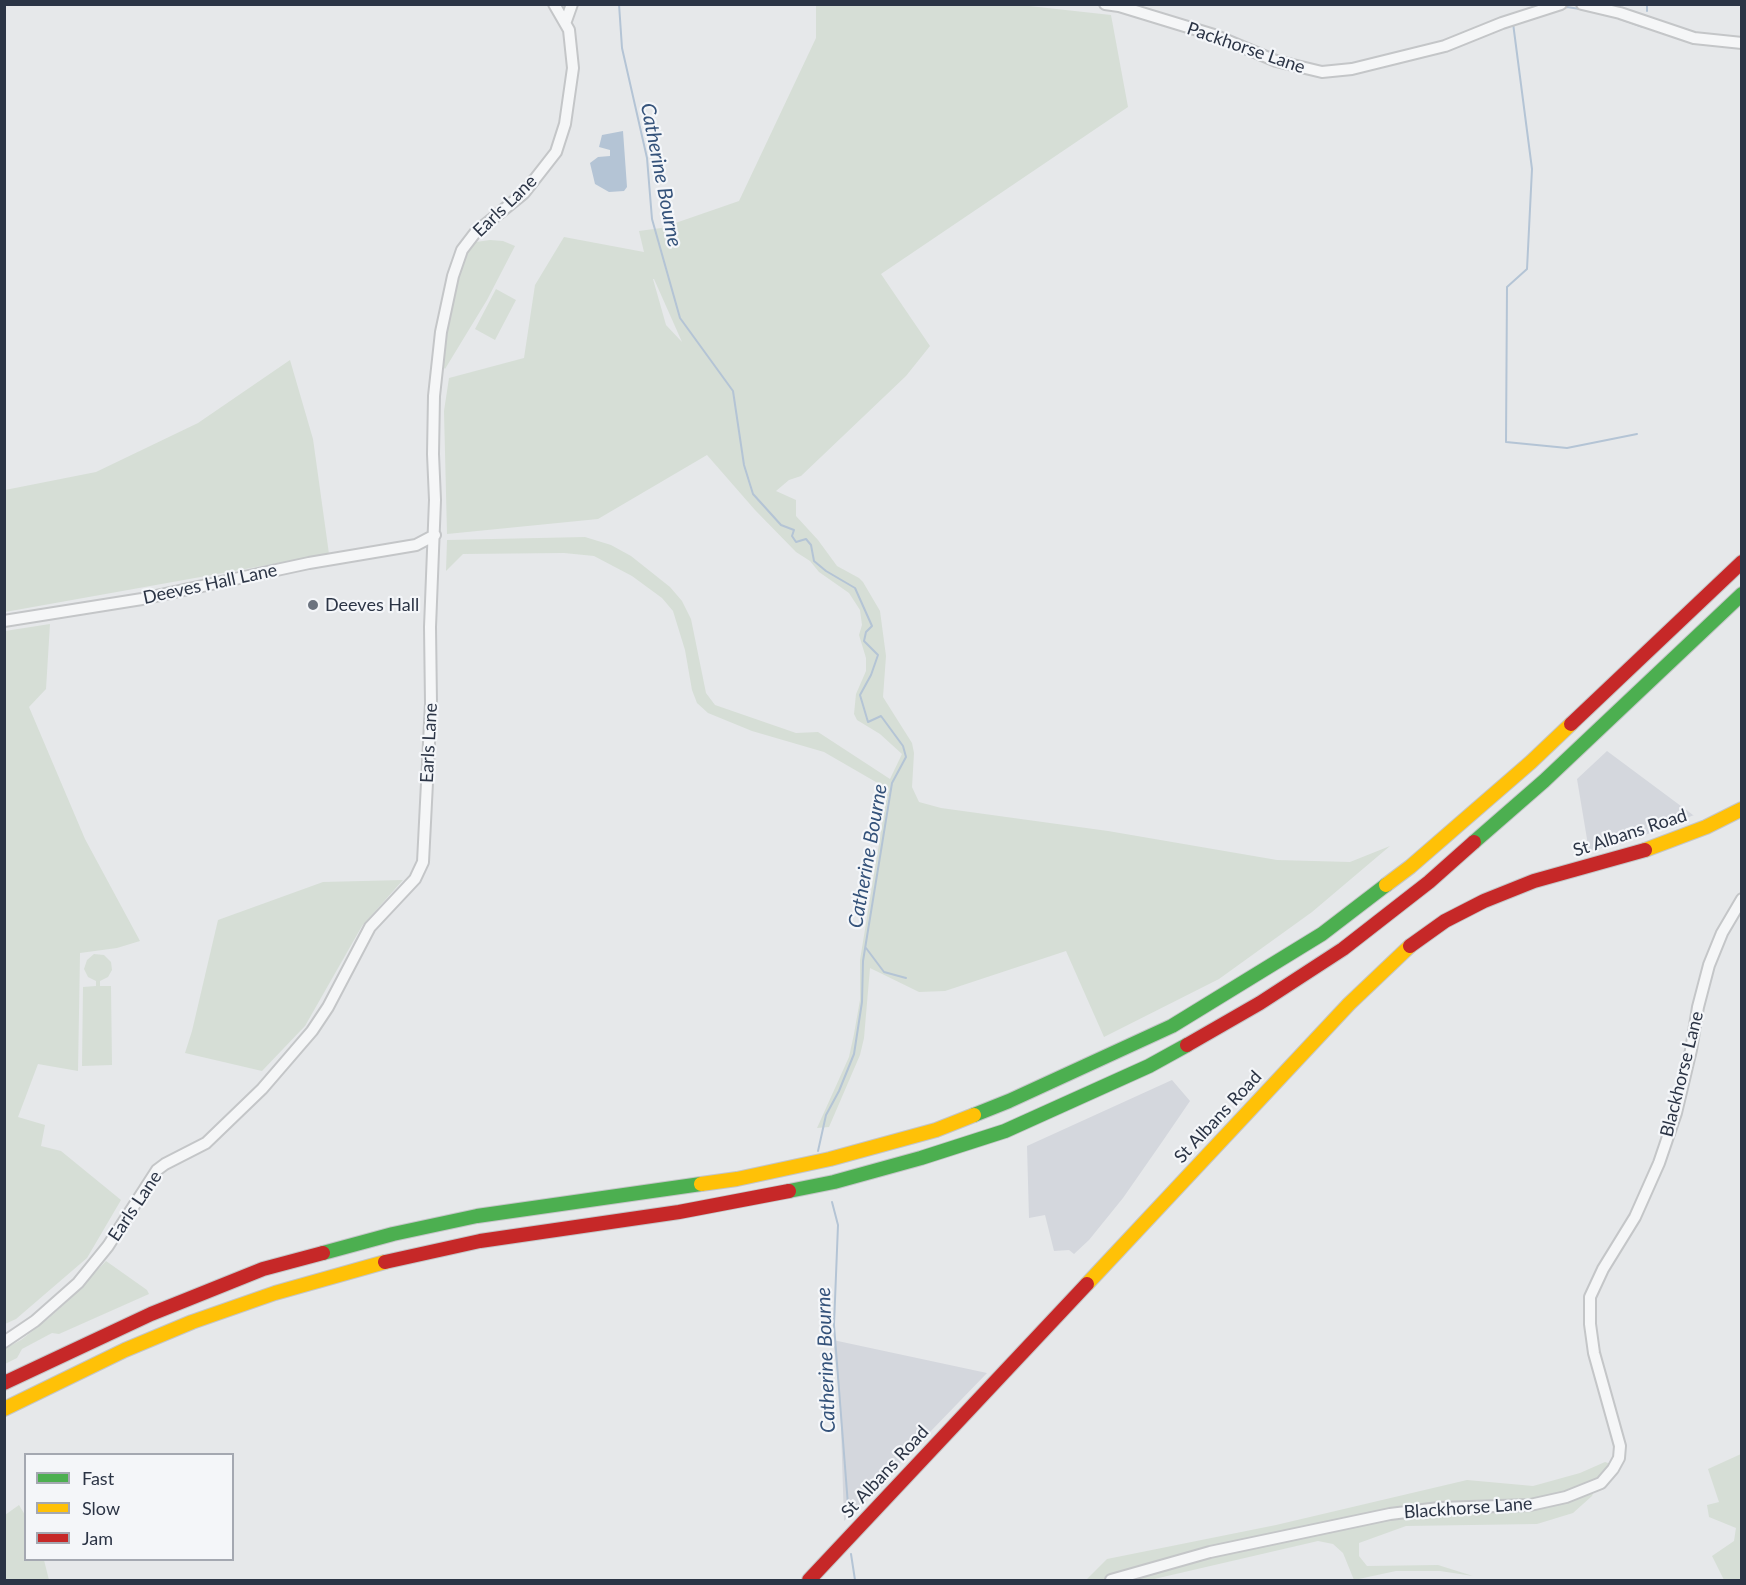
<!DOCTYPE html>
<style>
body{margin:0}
#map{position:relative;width:1746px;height:1585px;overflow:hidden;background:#e6e8ea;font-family:Lato,sans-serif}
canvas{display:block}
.frame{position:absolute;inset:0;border:6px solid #2b3445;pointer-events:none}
.legend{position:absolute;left:24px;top:1453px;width:210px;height:108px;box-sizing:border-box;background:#f4f6f9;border:2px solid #a4a8b1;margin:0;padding:8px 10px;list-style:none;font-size:18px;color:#2b3445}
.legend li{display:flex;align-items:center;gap:12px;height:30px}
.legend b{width:30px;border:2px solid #a4a8b1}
</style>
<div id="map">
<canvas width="1746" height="1585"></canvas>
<div class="frame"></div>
<ul class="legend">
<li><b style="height:8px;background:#4caf50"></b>Fast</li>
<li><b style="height:8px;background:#ffc107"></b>Slow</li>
<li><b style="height:8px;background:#c62828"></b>Jam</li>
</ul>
</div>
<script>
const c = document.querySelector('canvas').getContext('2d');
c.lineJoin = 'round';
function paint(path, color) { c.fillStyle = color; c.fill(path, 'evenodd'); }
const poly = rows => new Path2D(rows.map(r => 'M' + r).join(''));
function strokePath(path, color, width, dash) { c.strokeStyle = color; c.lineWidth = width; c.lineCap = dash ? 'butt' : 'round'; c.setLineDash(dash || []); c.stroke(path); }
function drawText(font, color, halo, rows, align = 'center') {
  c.font = font + ' Lato,sans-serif'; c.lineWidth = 4.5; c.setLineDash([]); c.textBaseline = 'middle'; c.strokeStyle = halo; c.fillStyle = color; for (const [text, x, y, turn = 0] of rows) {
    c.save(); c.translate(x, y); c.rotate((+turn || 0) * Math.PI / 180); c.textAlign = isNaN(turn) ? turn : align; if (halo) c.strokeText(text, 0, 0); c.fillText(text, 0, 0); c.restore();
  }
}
paint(poly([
 [1607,751,1693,815,1694,815,1628,842,1589,851,1577,779],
 [1172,1080,1190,1101,1162,1142,1123,1198,1089,1240,1074,1254,1069,1250,1054,1251,1045,1215,1029,1218,1027,1146],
 [833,1340,987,1373,844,1521,840,1397]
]), '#d4d7dd');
paint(poly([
 [1011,4,1111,15,1128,107,881,274,930,346,906,376,801,476,789,480,776,491,796,500,796,516,818,540,837,566,859,578,863,582,880,611,886,656,883,697,912,743,914,753,912,787,919,802,941,808,1108,831,1277,860,1350,862,1390,846,1312,912,1219,979,1104,1037,1066,951,945,991,919,992,870,968,864,1038,860,1055,829,1127,817,1128,849,1057,854,1034,860,1000,860,960,888,789,824,752,752,731,708,713,697,703,692,690,685,650,673,611,662,598,632,576,594,556,564,553,463,554,446,571,447,540,585,537,611,545,631,556,670,587,682,601,691,619,706,693,715,705,796,733,818,732,890,779,902,754,880,734,857,720,854,714,856,694,866,671,866,658,859,635,862,625,860,610,849,593,819,572,810,561,796,552,755,510,707,455,598,519,447,534,444,411,449,378,524,358,535,285,564,237,644,252,639,231,661,228,739,201,816,38,816,5],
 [653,279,654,279,682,342,666,325],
 [490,240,503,241,515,246,487,300,445,369,441,364,450,299,466,252,476,242],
 [496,289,516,300,495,340,475,329],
 [290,360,313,439,329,554,5,612,5,490,96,472,198,423],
 [50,624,46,689,29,707,85,839,140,941,117,948,80,953,78,1071,38,1064,18,1117,45,1125,41,1146,61,1151,121,1200,87,1258,16,1319,5,1324,5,631],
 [403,880,362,926,305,1026,262,1071,185,1053,192,1031,218,920,323,882],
 [94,954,104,955,111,962,112,970,108,977,100,981,100,986,111,986,112,1065,82,1066,83,987,96,986,96,981,88,977,84,969,87,960],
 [106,1261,147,1290,149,1294,59,1334,52,1333,22,1349,17,1358,5,1364,4,1349,21,1340,49,1318,70,1299],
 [1741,1454,1741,1580,1724,1580,1712,1556,1734,1541,1736,1528,1709,1517,1707,1505,1719,1502,1708,1469],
 [1605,1462,1611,1464,1600,1475,1592,1496,1573,1513,1537,1524,1406,1526,1359,1543,1359,1556,1367,1566,1438,1565,1473,1576,1440,1571,1396,1571,1354,1580,1343,1553,1333,1544,1318,1541,1150,1580,1086,1580,1107,1559,1276,1525,1467,1480,1533,1486,1580,1473],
 [19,1505,25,1515,26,1560,44,1560,49,1580,5,1580,5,1515]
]), '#d6ded6');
paint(poly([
 [623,131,627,187,624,191,609,192,595,184,590,163,598,157,610,156,610,150,599,147,602,135]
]), '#b4c4d5');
strokePath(poly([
 [619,4,622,48,647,158,652,219,680,318,733,391,744,465,753,494,781,525,794,530,792,536,796,542,806,539,811,545,814,561,826,571,855,588,872,626,866,632,864,641,878,655,871,675,860,695,868,722,881,716,903,746,906,757,892,783,863,961,862,1002,854,1054,839,1091,826,1115,818,1151],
 [1562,9,1567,7,1586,10],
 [1647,11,1647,4],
 [1612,16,1643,27],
 [1513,23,1532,169,1527,269,1507,287,1506,442,1567,448,1637,434],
 [866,948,884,972,906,978],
 [832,1202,838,1225,834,1325,849,1518],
 [851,1554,855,1580]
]), '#b4c4d5', 2);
const street = poly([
 [1105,4,1119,6,1214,35,1276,61,1322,72,1352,69,1445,46,1502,23,1561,4],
 [1582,4,1620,13,1694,38,1742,43],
 [566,21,572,4],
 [4,621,142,599,309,563,416,545,435,535],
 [4,1342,35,1321,78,1283,108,1246,157,1170,165,1164,206,1143,262,1089,312,1031,328,1007,370,927,415,879,423,862,431,703,430,627,435,500,433,454,434,396,441,332,453,276,462,250,475,233,524,193,556,152,565,124,573,68,569,30,554,4],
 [1111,1580,1210,1552,1390,1514,1439,1508,1530,1505,1566,1497,1601,1483,1613,1469,1619,1458,1620,1446,1594,1353,1590,1324,1590,1297,1603,1269,1635,1217,1659,1163,1676,1113,1691,1050,1698,1007,1709,965,1722,933,1742,899]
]);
const fast = poly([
 [1474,842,1544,781,1742,594],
 [974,1115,1009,1101,1172,1026,1322,934,1386,885],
 [789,1191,834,1182,921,1158,1005,1131,1149,1066,1187,1045],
 [323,1253,393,1234,477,1216,701,1184]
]);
const slow = poly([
 [1645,850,1706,827,1742,809],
 [1386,885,1410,867,1531,762,1571,724],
 [701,1184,737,1179,830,1159,936,1130,974,1115],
 [1087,1284,1349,1004,1410,946],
 [4,1409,125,1350,192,1322,275,1293,385,1262]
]);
const jam = poly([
 [1571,724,1742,562],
 [1410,946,1445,921,1484,901,1534,881,1645,850],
 [1187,1045,1260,1003,1343,949,1429,882,1474,842],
 [385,1262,480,1241,679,1212,789,1191],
 [4,1383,151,1314,263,1269,323,1253],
 [809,1580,1087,1284]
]);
strokePath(street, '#c4c6c8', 14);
strokePath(fast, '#c4c6c8', 16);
strokePath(slow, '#c4c6c8', 16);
strokePath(jam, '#c4c6c8', 16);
strokePath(street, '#f5f6f7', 10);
strokePath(fast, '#4caf50', 14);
strokePath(slow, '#ffc107', 14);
strokePath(jam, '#c62828', 14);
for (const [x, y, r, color] of [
 [313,605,6,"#6c737f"]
]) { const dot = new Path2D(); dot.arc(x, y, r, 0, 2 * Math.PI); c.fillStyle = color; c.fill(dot); strokePath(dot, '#f4f6f9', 2); }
drawText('18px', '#2b3445', '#f4f6f9', [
 ["Packhorse Lane",1246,48,19],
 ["Earls Lane",505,206,-44],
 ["Deeves Hall Lane",210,584,-12],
 ["Earls Lane",429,743,-87],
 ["St Albans Road",1630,833,-18],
 ["Blackhorse Lane",1682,1074,-76],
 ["St Albans Road",1218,1117,-47],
 ["Earls Lane",135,1206,-56],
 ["St Albans Road",885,1472,-47],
 ["Blackhorse Lane",1468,1508,-4]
]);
drawText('18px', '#2b3445', '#f4f6f9', [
 ["Deeves Hall",325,605]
], 'left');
drawText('italic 20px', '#34527a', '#f4f6f9', [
 ["Catherine Bourne",661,175,79],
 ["Catherine Bourne",868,856,-80],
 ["Catherine Bourne",826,1360,-92]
]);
</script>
